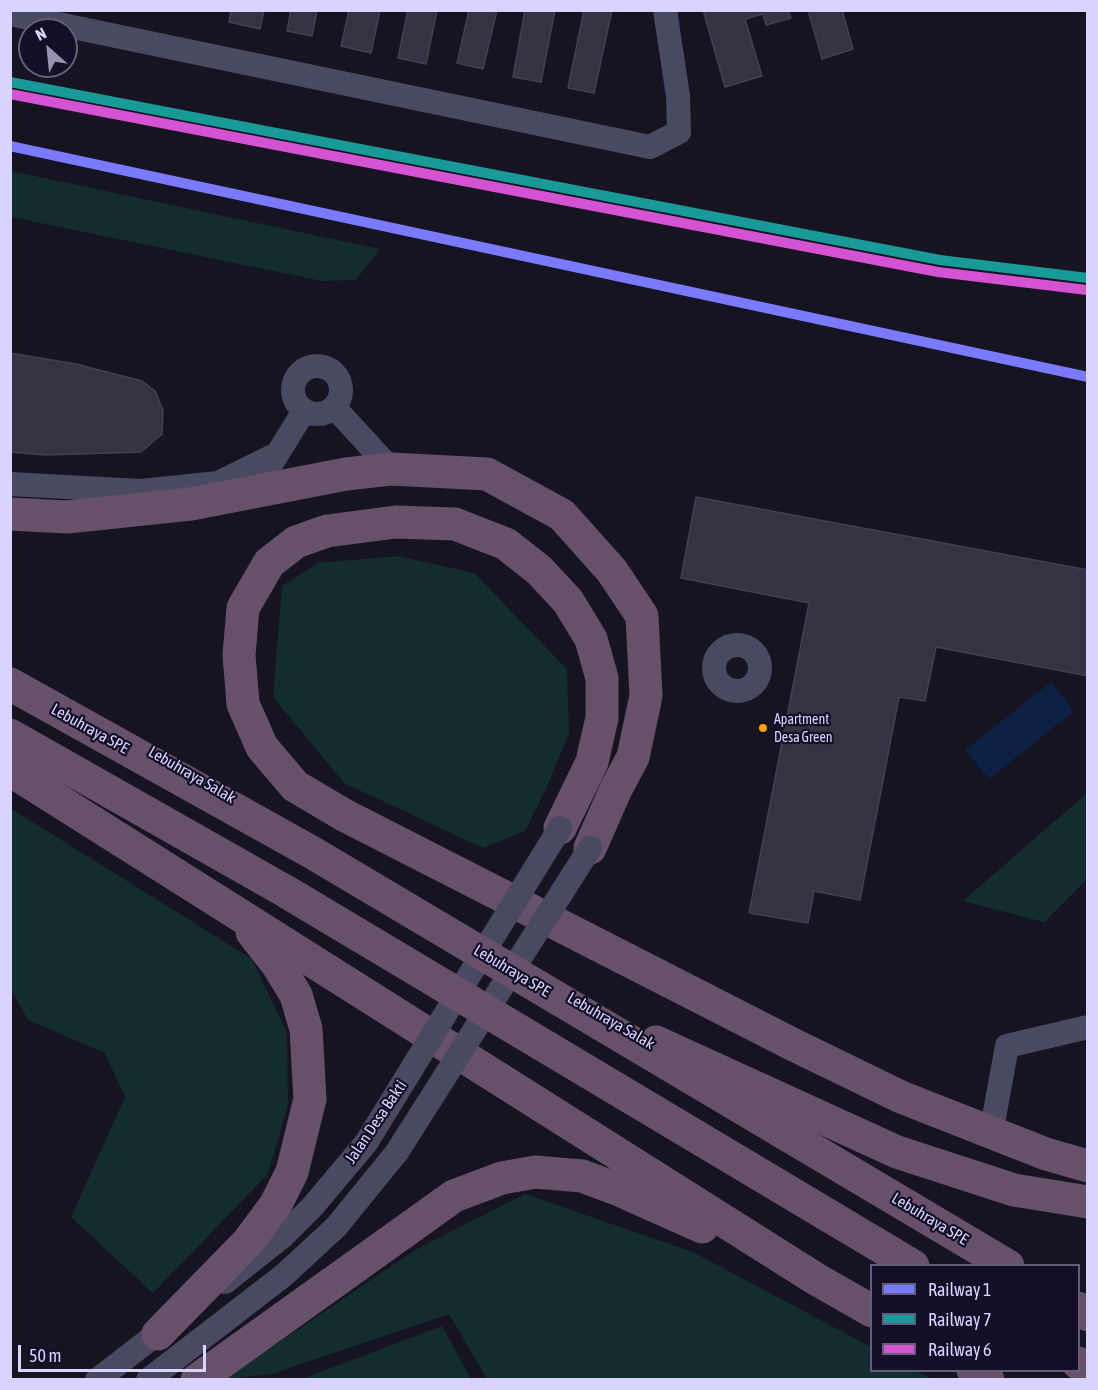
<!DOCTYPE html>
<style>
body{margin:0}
#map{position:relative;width:1098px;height:1390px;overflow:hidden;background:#161421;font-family:"Asap Condensed",sans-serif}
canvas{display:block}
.frame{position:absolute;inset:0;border:12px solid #d9d4ff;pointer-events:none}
.legend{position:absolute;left:870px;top:1264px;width:210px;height:108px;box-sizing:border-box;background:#130f26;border:2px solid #625e7d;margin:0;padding:8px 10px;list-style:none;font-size:18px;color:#d9d4ff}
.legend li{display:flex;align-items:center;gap:12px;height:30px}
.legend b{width:30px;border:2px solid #625e7d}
.north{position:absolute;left:18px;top:18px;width:60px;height:60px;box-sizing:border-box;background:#130f26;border:2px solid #625e7d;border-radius:50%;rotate:333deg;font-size:16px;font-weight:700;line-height:24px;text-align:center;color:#d9d4ff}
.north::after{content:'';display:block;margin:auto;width:21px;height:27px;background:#9591b1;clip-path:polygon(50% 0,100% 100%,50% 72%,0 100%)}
.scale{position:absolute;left:18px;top:1345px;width:188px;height:27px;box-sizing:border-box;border:3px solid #d9d4ff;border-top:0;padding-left:8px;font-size:18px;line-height:21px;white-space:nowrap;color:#d9d4ff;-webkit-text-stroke:4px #130f26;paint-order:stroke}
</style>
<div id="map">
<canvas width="1098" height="1390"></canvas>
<div class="frame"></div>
<ul class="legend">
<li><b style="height:8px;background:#7a7aff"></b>Railway 1</li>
<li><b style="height:8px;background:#189a98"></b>Railway 7</li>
<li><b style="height:8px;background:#d353d3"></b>Railway 6</li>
</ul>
<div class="north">N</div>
<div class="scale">50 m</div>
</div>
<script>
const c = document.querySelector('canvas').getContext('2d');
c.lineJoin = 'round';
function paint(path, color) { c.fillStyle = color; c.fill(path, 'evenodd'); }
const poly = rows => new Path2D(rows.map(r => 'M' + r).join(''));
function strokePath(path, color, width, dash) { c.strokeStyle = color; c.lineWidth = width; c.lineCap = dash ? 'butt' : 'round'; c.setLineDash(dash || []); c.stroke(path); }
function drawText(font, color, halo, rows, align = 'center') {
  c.font = font + ' "Asap Condensed",sans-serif'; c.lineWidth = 4.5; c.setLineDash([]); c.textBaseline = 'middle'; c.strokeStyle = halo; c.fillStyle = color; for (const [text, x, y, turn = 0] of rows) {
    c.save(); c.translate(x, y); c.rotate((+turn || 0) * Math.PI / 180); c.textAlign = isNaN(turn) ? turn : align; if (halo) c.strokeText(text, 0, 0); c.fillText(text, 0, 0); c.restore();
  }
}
paint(poly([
 [11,171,380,249,356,280,322,281,11,217],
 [398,556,474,573,567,669,569,734,545,791,525,831,483,848,344,783,273,697,282,586,318,563],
 [1087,793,1087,879,1044,922,963,901],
 [10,808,252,959,287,1033,288,1105,268,1174,153,1293,71,1217,125,1097,105,1053,28,1020,11,990],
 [525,1194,693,1252,871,1347,872,1370,916,1371,933,1379,487,1379,449,1314,272,1374,225,1379,415,1250],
 [442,1326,471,1379,302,1379]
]), '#132c2d');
paint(poly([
 [1051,682,1074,711,989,779,965,750]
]), '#0d2144');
const building = poly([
 [231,10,264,10,260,29,229,22,231,10],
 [291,10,317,10,312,36,287,31,291,10],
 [349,10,380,10,371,53,341,46,349,10],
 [408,10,437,10,426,64,398,58,408,10],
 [469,10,497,10,483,69,457,63,469,10],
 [525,10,555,10,541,82,513,77,525,10],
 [584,10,612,10,594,93,568,88,584,10],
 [703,10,788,10,791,18,766,25,763,14,745,19,762,76,725,87,703,10],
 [808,10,842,10,853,49,822,59,808,10],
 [10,353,76,364,142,381,155,391,163,410,162,434,141,452,46,455,10,452,10,353],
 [696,497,1088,570,1088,676,936,647,925,701,899,697,860,900,814,891,808,923,749,913,809,603,681,578,696,497]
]);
paint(building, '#343243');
strokePath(building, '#433f54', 1.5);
strokePath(poly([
 [10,14,650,147,679,132,678,96,665,10],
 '293 390a24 24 0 1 1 48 0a24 24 0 1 1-48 0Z',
 [334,407,391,469],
 [270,466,304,411],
 [10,484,141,491,218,483,277,454],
 '714 668a23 23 0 1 1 46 0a23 23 0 1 1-46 0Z',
 [991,1134,1007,1046,1088,1027],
 [225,1282,283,1236,313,1206,366,1143],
 [97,1380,171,1323],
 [148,1380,284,1275,336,1227,397,1152]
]), '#4a4962', 24);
strokePath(poly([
 [10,514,67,517,191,504,346,474,391,469,487,474,562,515,612,571,642,616,646,696,633,757,616,789,590,848],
 [10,770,816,1279,872,1311],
 [560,828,592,762,602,718,602,678,591,639,568,601,539,570,506,544,455,524,396,522,327,531,296,542,269,563,243,608,239,655,243,704,262,747,295,786,344,815,792,1044,901,1097,1046,1154,1088,1166],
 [656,1042,897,1152,1014,1190,1088,1202],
 [1078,1308,1088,1315],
 [158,1334,248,1242,276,1204,292,1172,310,1099,306,1029,296,995,277,964,252,932],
 [1078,1363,1088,1368],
 [973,1370,988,1380],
 [197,1380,454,1196,502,1178,535,1172,582,1176,617,1189,702,1227]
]), '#67516a', 33);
strokePath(poly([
 [366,1143,560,828],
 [397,1152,590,848]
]), '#4a4962', 24);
strokePath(poly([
 [10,684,313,853,1008,1266],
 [10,735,285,891,913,1266]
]), '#67516a', 33);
strokePath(poly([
 [10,146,1088,377]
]), '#7a7aff', 10);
strokePath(poly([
 [10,82,940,260,1088,278]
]), '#189a98', 10);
strokePath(poly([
 [10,94,938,272,1087,290]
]), '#d353d3', 10);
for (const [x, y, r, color] of [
 [763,728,5,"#f7a600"]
]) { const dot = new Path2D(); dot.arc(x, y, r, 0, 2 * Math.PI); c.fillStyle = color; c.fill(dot); strokePath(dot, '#130f26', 2); }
drawText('14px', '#d9d4ff', '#130f26', [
 ["Apartment",774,720],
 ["Desa Green",774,738]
], 'left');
drawText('16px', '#d9d4ff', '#130f26', [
 ["Lebuhraya SPE",90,729,29],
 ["Lebuhraya Salak",192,775,30],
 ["Lebuhraya SPE",512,971,31],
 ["Lebuhraya Salak",611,1021,30],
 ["Jalan Desa Bakti",376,1122,-56],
 ["Lebuhraya SPE",930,1219,31]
]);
</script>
